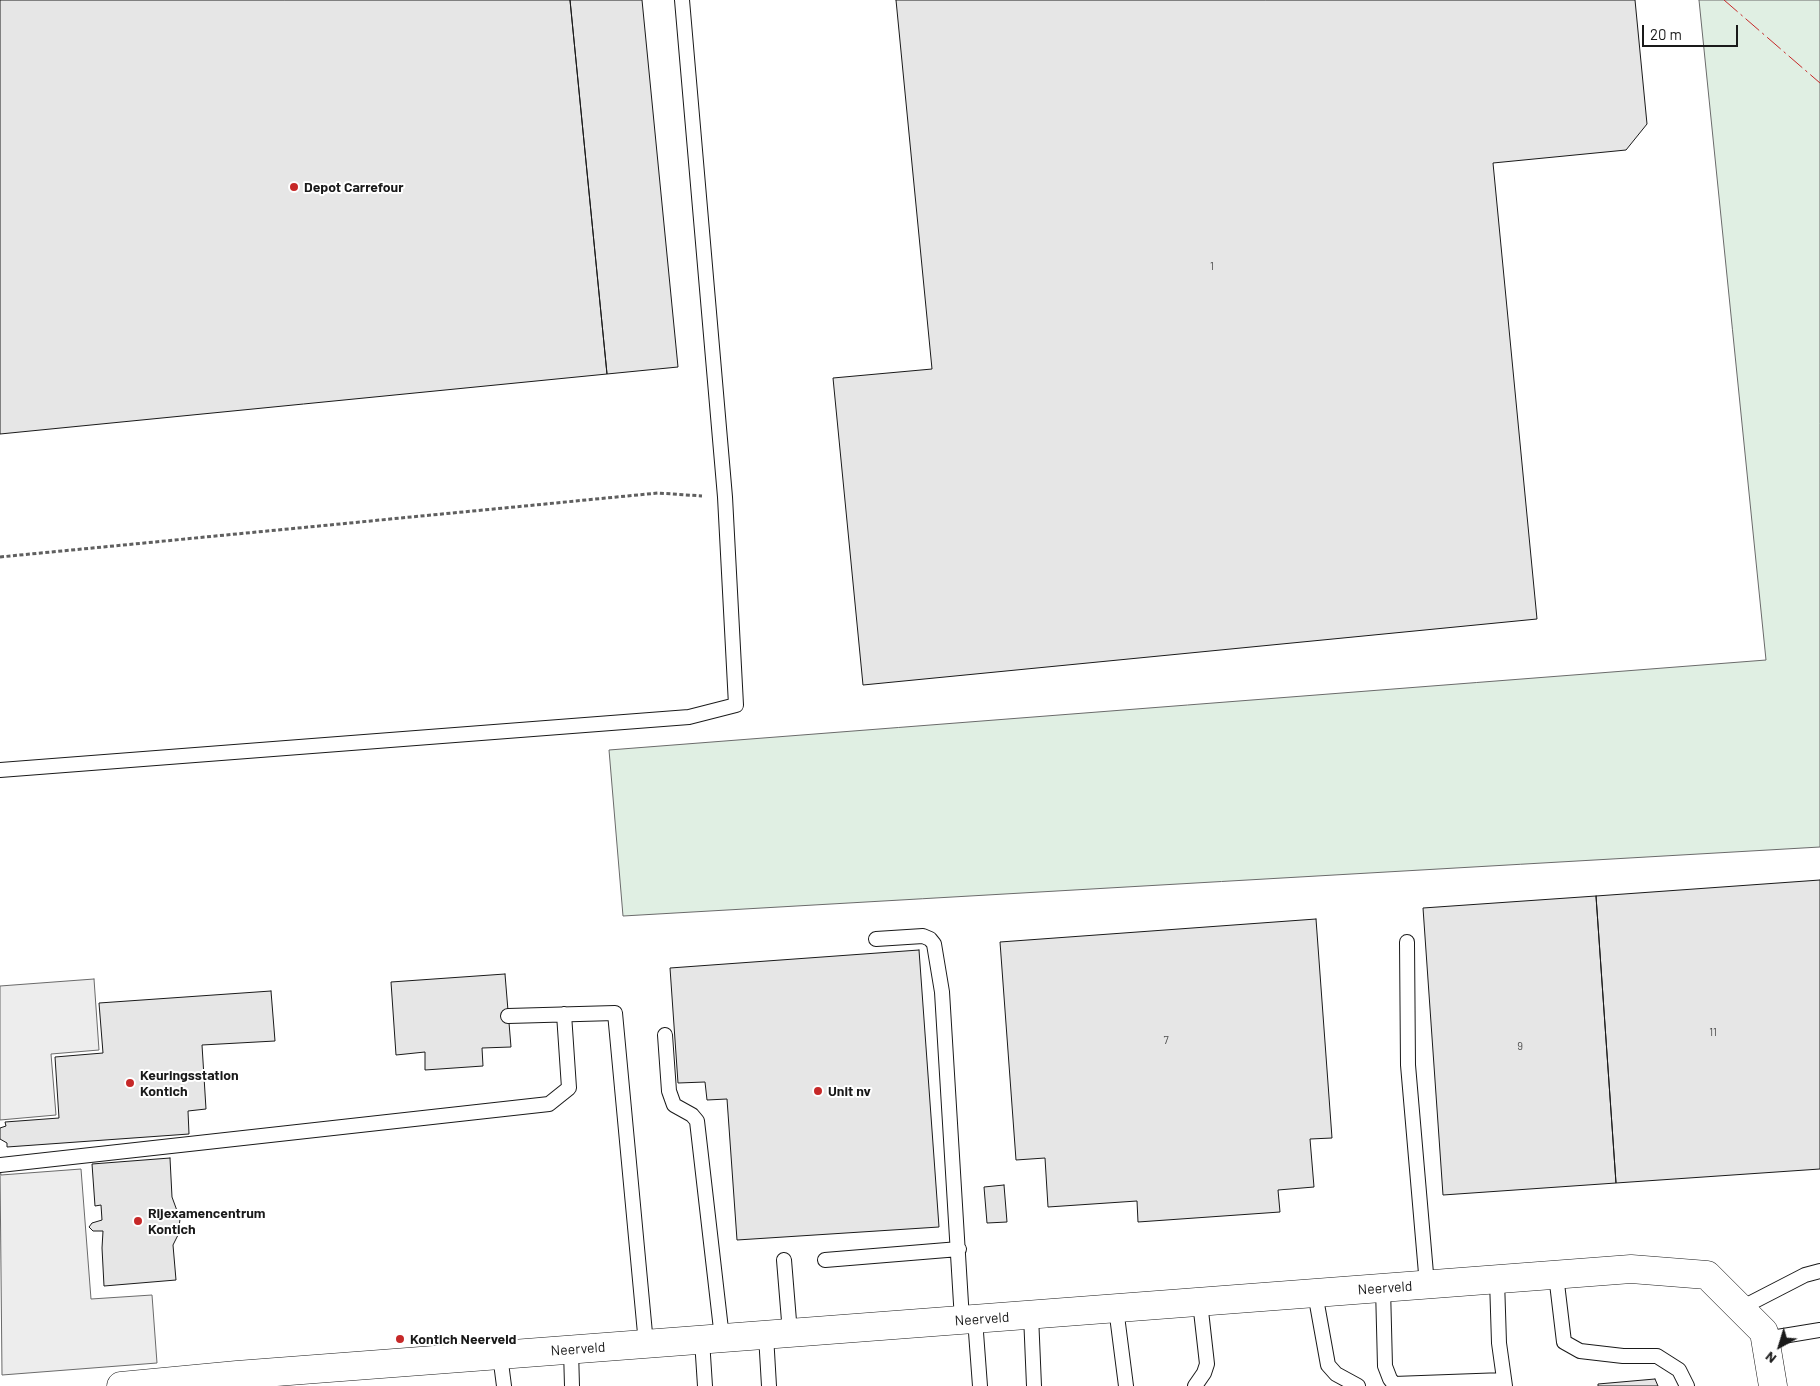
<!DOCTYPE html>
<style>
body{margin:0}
#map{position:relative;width:1820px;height:1386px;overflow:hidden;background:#fff;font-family:Barlow,sans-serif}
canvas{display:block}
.north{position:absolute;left:1755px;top:1321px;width:50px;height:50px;-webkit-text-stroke:4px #fff;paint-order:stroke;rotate:219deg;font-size:14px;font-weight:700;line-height:20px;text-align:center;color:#1a1a1a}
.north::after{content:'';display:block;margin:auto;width:18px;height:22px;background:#1a1a1a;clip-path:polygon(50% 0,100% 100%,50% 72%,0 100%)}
.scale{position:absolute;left:1642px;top:25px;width:96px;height:22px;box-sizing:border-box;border:2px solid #1a1a1a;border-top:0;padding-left:6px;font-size:15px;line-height:18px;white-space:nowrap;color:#1a1a1a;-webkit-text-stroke:4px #fff;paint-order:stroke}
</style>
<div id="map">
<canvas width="1820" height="1386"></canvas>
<div class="north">N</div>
<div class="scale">20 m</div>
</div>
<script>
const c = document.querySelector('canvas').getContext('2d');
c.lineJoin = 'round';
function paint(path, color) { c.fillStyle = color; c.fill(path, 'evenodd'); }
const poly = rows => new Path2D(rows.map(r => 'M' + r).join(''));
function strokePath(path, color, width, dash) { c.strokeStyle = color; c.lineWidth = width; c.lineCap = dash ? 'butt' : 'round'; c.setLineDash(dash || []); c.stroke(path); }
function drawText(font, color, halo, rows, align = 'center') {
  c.font = font + ' Barlow,sans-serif'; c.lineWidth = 4; c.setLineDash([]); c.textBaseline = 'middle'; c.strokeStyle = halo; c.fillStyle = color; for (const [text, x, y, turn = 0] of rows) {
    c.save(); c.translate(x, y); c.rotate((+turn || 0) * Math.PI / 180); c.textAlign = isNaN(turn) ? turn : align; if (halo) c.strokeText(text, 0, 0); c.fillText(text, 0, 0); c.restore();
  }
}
const green = poly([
 [1699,0,1820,0,1820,847,623,916,609,750,1766,660,1699,0]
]);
paint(green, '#e0efe3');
strokePath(green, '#6a6a6a', 1);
const parking = poly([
 [94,979,99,1050,51,1054,56,1115,0,1120,0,986,94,979],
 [0,1169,1,1175,81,1169,91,1299,152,1295,157,1363,2,1375,0,1169]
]);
paint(parking, '#ededed');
strokePath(parking, '#6a6a6a', 1);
const building = poly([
 [0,0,570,0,607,374,0,434,0,0],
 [570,0,642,0,678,367,607,374,570,0],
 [896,0,1635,0,1647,124,1626,150,1493,163,1537,619,863,685,833,378,932,369,896,0],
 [1820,880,1820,1169,1616,1183,1596,896,1820,880],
 [1596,896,1616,1183,1443,1195,1423,908,1596,896],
 [1316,919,1332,1138,1310,1139,1314,1187,1278,1190,1280,1212,1138,1222,1137,1201,1048,1207,1045,1158,1016,1160,1000,942,1316,919],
 [919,950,939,1227,737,1240,727,1099,707,1100,705,1082,678,1083,670,968,919,950],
 [505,974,511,1047,482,1048,483,1066,425,1070,425,1052,396,1055,391,982,505,974],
 [271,991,275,1041,202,1045,206,1109,188,1111,189,1134,7,1147,7,1143,0,1139,0,1128,6,1126,5,1122,59,1118,55,1057,103,1053,99,1003,271,991],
 [170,1158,172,1197,180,1219,178,1235,173,1245,176,1280,104,1286,102,1248,103,1231,93,1231,89,1227,92,1223,102,1220,101,1205,95,1206,92,1164,170,1158],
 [1004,1185,1007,1222,987,1223,984,1187,1004,1185],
 [1655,1379,1658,1386,1598,1386,1598,1384,1655,1379]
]);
paint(building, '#e6e6e6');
strokePath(building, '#1a1a1a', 1);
const lane = poly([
 [0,770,689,717,736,705,725,497,682,0],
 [876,939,923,936,930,939,934,944,942,992,962,1320],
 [1407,942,1408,1065,1427,1285],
 [508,1016,615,1013,646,1344],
 [665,1035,669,1091,674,1105,692,1115,697,1121,722,1338],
 [0,1165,549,1104,569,1088,564,1014],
 [784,1260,790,1333],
 [825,1260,959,1249],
 [1556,1275,1564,1342,1580,1351,1623,1356,1657,1356,1679,1370,1687,1386],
 [1497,1280,1499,1343,1505,1386],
 [1383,1288,1385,1366,1390,1379,1394,1384,1504,1380],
 [1315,1293,1328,1365,1336,1374,1358,1386],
 [1116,1308,1126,1386],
 [1741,1308,1805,1275,1820,1271],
 [1031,1315,1034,1386],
 [975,1319,980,1386],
 [766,1335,769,1386],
 [1765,1339,1820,1330],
 [702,1340,705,1386],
 [571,1350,572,1386],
 [500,1355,504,1386],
 [1195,1386,1204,1373,1207,1364,1200,1302]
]);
const street = poly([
 [121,1386,237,1375,1631,1269,1707,1275,1764,1332,1773,1386]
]);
strokePath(lane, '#1a1a1a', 16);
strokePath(street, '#1a1a1a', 29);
strokePath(poly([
 [0,557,658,493,702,496]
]), '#5f5f5f', 3, [4, 2.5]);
strokePath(lane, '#fff', 14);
strokePath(street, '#fff', 28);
strokePath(poly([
 [1724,0,1820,83]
]), '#c62828', 1, [18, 4, 2.5, 4]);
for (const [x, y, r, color] of [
 [294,187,5,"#c62828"],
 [130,1083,5,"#c62828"],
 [818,1091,5,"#c62828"],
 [138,1221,5,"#c62828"],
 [400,1339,5,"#c62828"]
]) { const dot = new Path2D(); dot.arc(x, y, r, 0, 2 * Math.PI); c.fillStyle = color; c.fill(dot); strokePath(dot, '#fff', 2); }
drawText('11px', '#4d4d4d', null, [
 ["1",1212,266],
 ["11",1713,1032],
 ["7",1166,1040],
 ["9",1520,1046]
]);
drawText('bold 14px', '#1a1a1a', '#fff', [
 ["Depot Carrefour",304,187],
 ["Keuringsstation",140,1075],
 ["Kontich",140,1091],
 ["Unit nv",828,1091],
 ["Rijexamencentrum",148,1213],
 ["Kontich",148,1229],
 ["Kontich Neerveld",410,1339]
], 'left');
drawText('14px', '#1a1a1a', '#fff', [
 ["Neerveld",1385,1288,-4],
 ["Neerveld",982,1319,-4],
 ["Neerveld",578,1349,-4]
]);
</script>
